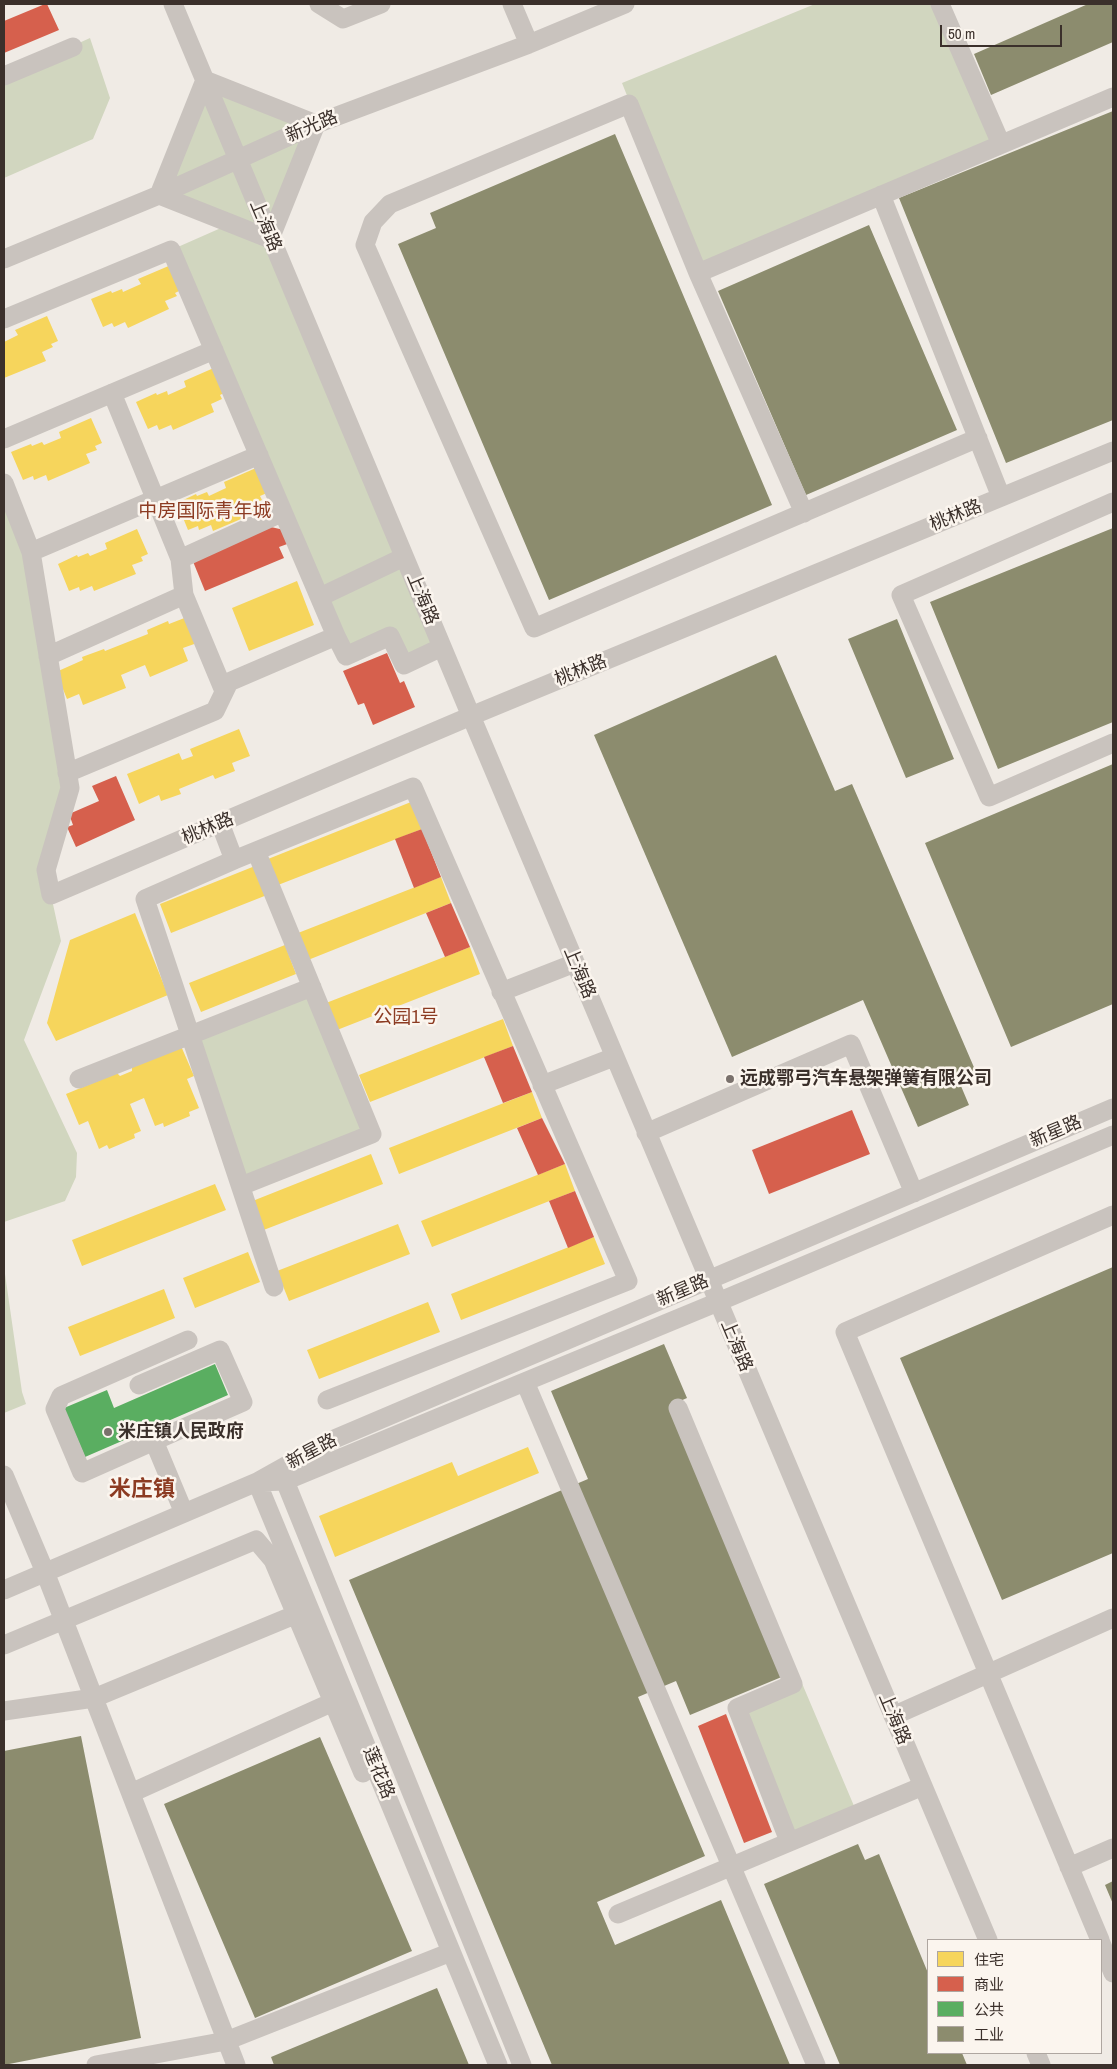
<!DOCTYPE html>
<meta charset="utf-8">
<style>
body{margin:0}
#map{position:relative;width:1117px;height:2069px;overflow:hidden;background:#f0ebe5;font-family:"Archivo Narrow","Noto Sans SC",sans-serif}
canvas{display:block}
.frame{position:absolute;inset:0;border:5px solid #3b302b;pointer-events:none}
.legend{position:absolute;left:927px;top:1939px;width:175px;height:115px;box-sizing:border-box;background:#fbf5ee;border:1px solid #aea6a0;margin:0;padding:6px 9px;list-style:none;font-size:15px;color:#3b302b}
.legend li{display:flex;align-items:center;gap:10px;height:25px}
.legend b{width:25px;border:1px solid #aea6a0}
.scale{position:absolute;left:940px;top:25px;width:122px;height:22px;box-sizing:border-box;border:2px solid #3b302b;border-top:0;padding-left:6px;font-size:15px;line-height:18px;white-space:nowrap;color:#3b302b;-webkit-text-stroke:4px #fbf5ee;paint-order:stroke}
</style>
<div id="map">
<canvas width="1117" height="2069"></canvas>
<div class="frame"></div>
<ul class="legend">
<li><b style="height:14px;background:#f6d55c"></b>住宅</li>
<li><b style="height:14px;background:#d6604d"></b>商业</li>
<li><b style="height:14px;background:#5aae61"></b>公共</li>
<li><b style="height:14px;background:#8c8c6e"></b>工业</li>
</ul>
<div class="scale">50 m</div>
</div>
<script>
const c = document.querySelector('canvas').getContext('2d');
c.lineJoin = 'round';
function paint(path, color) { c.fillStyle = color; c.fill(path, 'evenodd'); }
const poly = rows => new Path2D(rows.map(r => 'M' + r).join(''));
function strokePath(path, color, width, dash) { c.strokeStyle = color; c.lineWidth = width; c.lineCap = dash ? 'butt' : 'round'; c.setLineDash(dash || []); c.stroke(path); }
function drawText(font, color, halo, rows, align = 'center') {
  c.font = font + ' "Archivo Narrow","Noto Sans SC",sans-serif'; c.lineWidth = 5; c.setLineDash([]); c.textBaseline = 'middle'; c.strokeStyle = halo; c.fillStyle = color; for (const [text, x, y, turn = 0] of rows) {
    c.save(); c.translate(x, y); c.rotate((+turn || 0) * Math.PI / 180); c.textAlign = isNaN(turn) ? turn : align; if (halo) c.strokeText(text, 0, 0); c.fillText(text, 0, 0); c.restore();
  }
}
paint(poly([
 [815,4,940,4,1001,144,698,273,622,83],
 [90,38,110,98,93,139,4,178,4,77],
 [205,80,316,124,270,239,442,647,404,665,390,636,346,656,171,250,230,224,159,195],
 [4,483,31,552,70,788,51,895,61,941,24,1040,77,1153,76,1177,65,1201,4,1222],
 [312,987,372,1134,241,1186,190,1033],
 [4,1267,22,1392,26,1404,4,1413],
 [801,1681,857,1813,789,1841,737,1708]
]), '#d1d6bf');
paint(poly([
 [171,265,181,290,175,293,177,296,165,301,169,309,128,328,125,322,114,327,112,323,103,327,91,299,111,291,112,293,122,289,123,292,141,284,138,279],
 [47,316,58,341,51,344,53,347,42,352,46,361,4,378,4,342,18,335,15,330],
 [216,367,226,392,220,395,222,399,211,404,214,412,173,430,171,425,159,430,157,425,148,429,136,402,156,393,157,395,167,391,168,395,186,387,184,381],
 [91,418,102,443,95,446,97,450,86,454,90,463,48,481,46,475,34,480,33,476,23,480,11,452,31,444,32,446,42,442,44,445,61,438,59,432],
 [256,468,267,493,260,496,262,500,251,505,255,513,213,531,211,525,199,530,198,526,188,530,177,503,196,494,197,496,207,492,209,496,226,488,224,482],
 [137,529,148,554,141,557,143,561,132,565,136,574,94,591,92,586,80,591,79,587,69,591,58,564,77,555,78,557,88,553,90,556,107,549,105,543],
 [297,581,314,625,249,651,232,608],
 [187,617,197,643,183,648,188,661,150,677,145,665,121,675,126,688,83,705,79,694,67,699,56,672,83,660,82,657,104,649,105,651,148,634,147,630,168,621,169,624],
 [239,729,250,756,232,763,235,771,215,779,213,775,179,789,181,794,161,801,159,795,139,804,127,774,179,753,182,760,193,756,190,749],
 [411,802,422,829,278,885,268,859],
 [255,866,267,895,171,933,160,904],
 [441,877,451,903,308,960,298,933],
 [135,913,168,995,56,1041,47,1023,70,940],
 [285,945,296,974,201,1012,189,983],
 [470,947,480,974,337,1030,326,1003],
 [503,1019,513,1046,370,1102,359,1075],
 [181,1046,194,1076,187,1079,199,1108,189,1112,190,1116,164,1127,163,1123,155,1126,144,1098,130,1104,141,1131,134,1134,135,1138,109,1149,107,1145,99,1149,88,1121,79,1125,66,1094,117,1073,120,1076,132,1071,132,1066],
 [532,1092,542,1118,399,1174,389,1148],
 [371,1154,383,1184,261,1231,250,1202],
 [565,1164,575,1191,432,1247,421,1221],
 [215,1184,226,1210,82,1266,72,1240],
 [398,1224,410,1254,289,1301,277,1271],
 [594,1237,605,1264,461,1320,451,1294],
 [248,1252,260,1282,195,1308,183,1278],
 [164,1289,175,1318,80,1356,68,1327],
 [428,1302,440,1332,319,1379,307,1350],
 [528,1447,539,1473,335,1557,319,1516,452,1462,458,1476]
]), '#f6d55c');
paint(poly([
 [45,4,47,4,59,30,4,53,4,21],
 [271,527,284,530,290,543,279,547,284,558,205,591,192,559],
 [387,653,400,683,404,681,415,707,373,725,364,703,358,705,343,671],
 [116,776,135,820,76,847,67,827,73,825,69,814,99,801,92,786],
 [422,829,441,877,414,888,395,839],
 [451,903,470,947,445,957,426,913],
 [513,1046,532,1092,503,1103,484,1057],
 [852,1110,870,1154,769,1194,752,1150],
 [542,1118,565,1164,538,1175,517,1128],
 [575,1191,594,1237,568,1248,549,1201],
 [726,1714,772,1832,744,1843,698,1726]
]), '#d6604d');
paint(poly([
 [215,1364,228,1395,85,1457,64,1408,107,1390,114,1408]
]), '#5aae61');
paint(poly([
 [1088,4,1113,4,1113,42,991,95,974,54],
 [1113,111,1113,420,1006,463,899,198],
 [615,134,772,505,549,600,398,244,436,228,430,213],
 [869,225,957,430,806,495,718,291],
 [1113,528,1113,722,998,769,930,602],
 [897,619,954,759,906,778,848,639],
 [776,655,835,791,852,784,976,1072,958,1079,969,1105,918,1127,863,1000,732,1057,594,735],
 [1113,764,1113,1004,1011,1047,925,843],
 [1113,1267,1113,1553,1002,1600,900,1358],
 [664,1344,687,1398,671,1405,784,1676,690,1715,676,1681,638,1697,705,1856,597,1902,615,1945,721,1900,790,2065,552,2065,349,1580,588,1479,551,1391],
 [81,1736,141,2038,4,2065,4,1751],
 [320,1737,412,1951,255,2018,164,1804],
 [858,1844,865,1860,879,1854,928,1973,928,2053,962,2053,967,2065,840,2065,764,1884],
 [1113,1881,1113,1904,1105,1885],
 [437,1988,469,2065,274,2065,271,2057]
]), '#8c8c6e');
strokePath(poly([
 [173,4,471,716,988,1940],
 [319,4,343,19,381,4],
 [512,4,529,44],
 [940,4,1001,144],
 [4,76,73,47],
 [205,80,316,124,270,239,159,195,205,80],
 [881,195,1001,497],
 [4,259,159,195,316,124,529,44,625,4],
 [698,273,804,513],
 [4,319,171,250,336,636,229,682,215,711,67,773],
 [112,393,180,559],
 [978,438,534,628,365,245,373,222,390,204,629,104,698,273,1113,97],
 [4,439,214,350],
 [4,483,31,552,70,788,46,870,51,895,471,716,1113,451],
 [1113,502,901,595,989,797,1113,743],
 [31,552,259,455],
 [184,595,224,691],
 [320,597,404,557],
 [336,636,346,656,390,636,404,665,442,647],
 [48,656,184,595,180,559,283,512],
 [220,823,234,860,413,787,628,1281,327,1400],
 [234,860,145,899,274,1287],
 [501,992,575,963],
 [79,1079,312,987],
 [542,1085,614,1057],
 [646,1133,851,1044,914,1193],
 [241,1186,372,1134,256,851],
 [525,1382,816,2065],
 [139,1385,220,1350,243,1402,154,1441,184,1513],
 [678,1408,793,1684,737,1708,789,1841],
 [154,1441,82,1473,55,1409,61,1396,188,1340],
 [4,1475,45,1572,236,2065],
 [285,1481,522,2065],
 [4,1590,257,1482,285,1481,718,1302,1113,1135],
 [4,1645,256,1540,273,1560,363,1773],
 [4,1711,94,1698,309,1609],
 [893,1716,1113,1618],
 [131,1793,344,1697],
 [1069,1867,1113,1848],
 [618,1914,923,1786],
 [1100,1940,845,1332,1113,1215],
 [1101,1943,1113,1973],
 [1036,2053,1041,2065],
 [96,2065,226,2041,451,1952],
 [498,2065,257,1482,332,1440,1113,1108]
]), '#c9c3be', 19);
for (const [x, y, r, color] of [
 [730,1079,5,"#7a716c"],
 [108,1432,5,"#7a716c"]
]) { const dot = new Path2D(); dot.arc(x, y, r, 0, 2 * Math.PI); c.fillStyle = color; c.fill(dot); strokePath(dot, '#fbf5ee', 2); }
drawText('18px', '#3b302b', '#fbf5ee', [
 ["新光路",312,127,-23],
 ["上海路",265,226,67],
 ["桃林路",956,516,-22],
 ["上海路",422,599,67],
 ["桃林路",581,671,-22],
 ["桃林路",208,829,-23],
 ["上海路",579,973,67],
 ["新星路",1056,1132,-23],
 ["新星路",683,1291,-23],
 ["上海路",736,1346,67],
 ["新星路",312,1452,-28],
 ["上海路",894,1719,67],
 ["莲花路",378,1773,68]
]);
drawText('bold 18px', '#3b302b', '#fbf5ee', [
 ["远成鄂弓汽车悬架弹簧有限公司",740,1079],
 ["米庄镇人民政府",118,1432]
], 'left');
drawText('19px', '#8c3b22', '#fbf5ee', [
 ["中房国际青年城",205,512],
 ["公园1号",406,1018]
]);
drawText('bold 22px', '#8c3b22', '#fbf5ee', [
 ["米庄镇",142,1490]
]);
</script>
